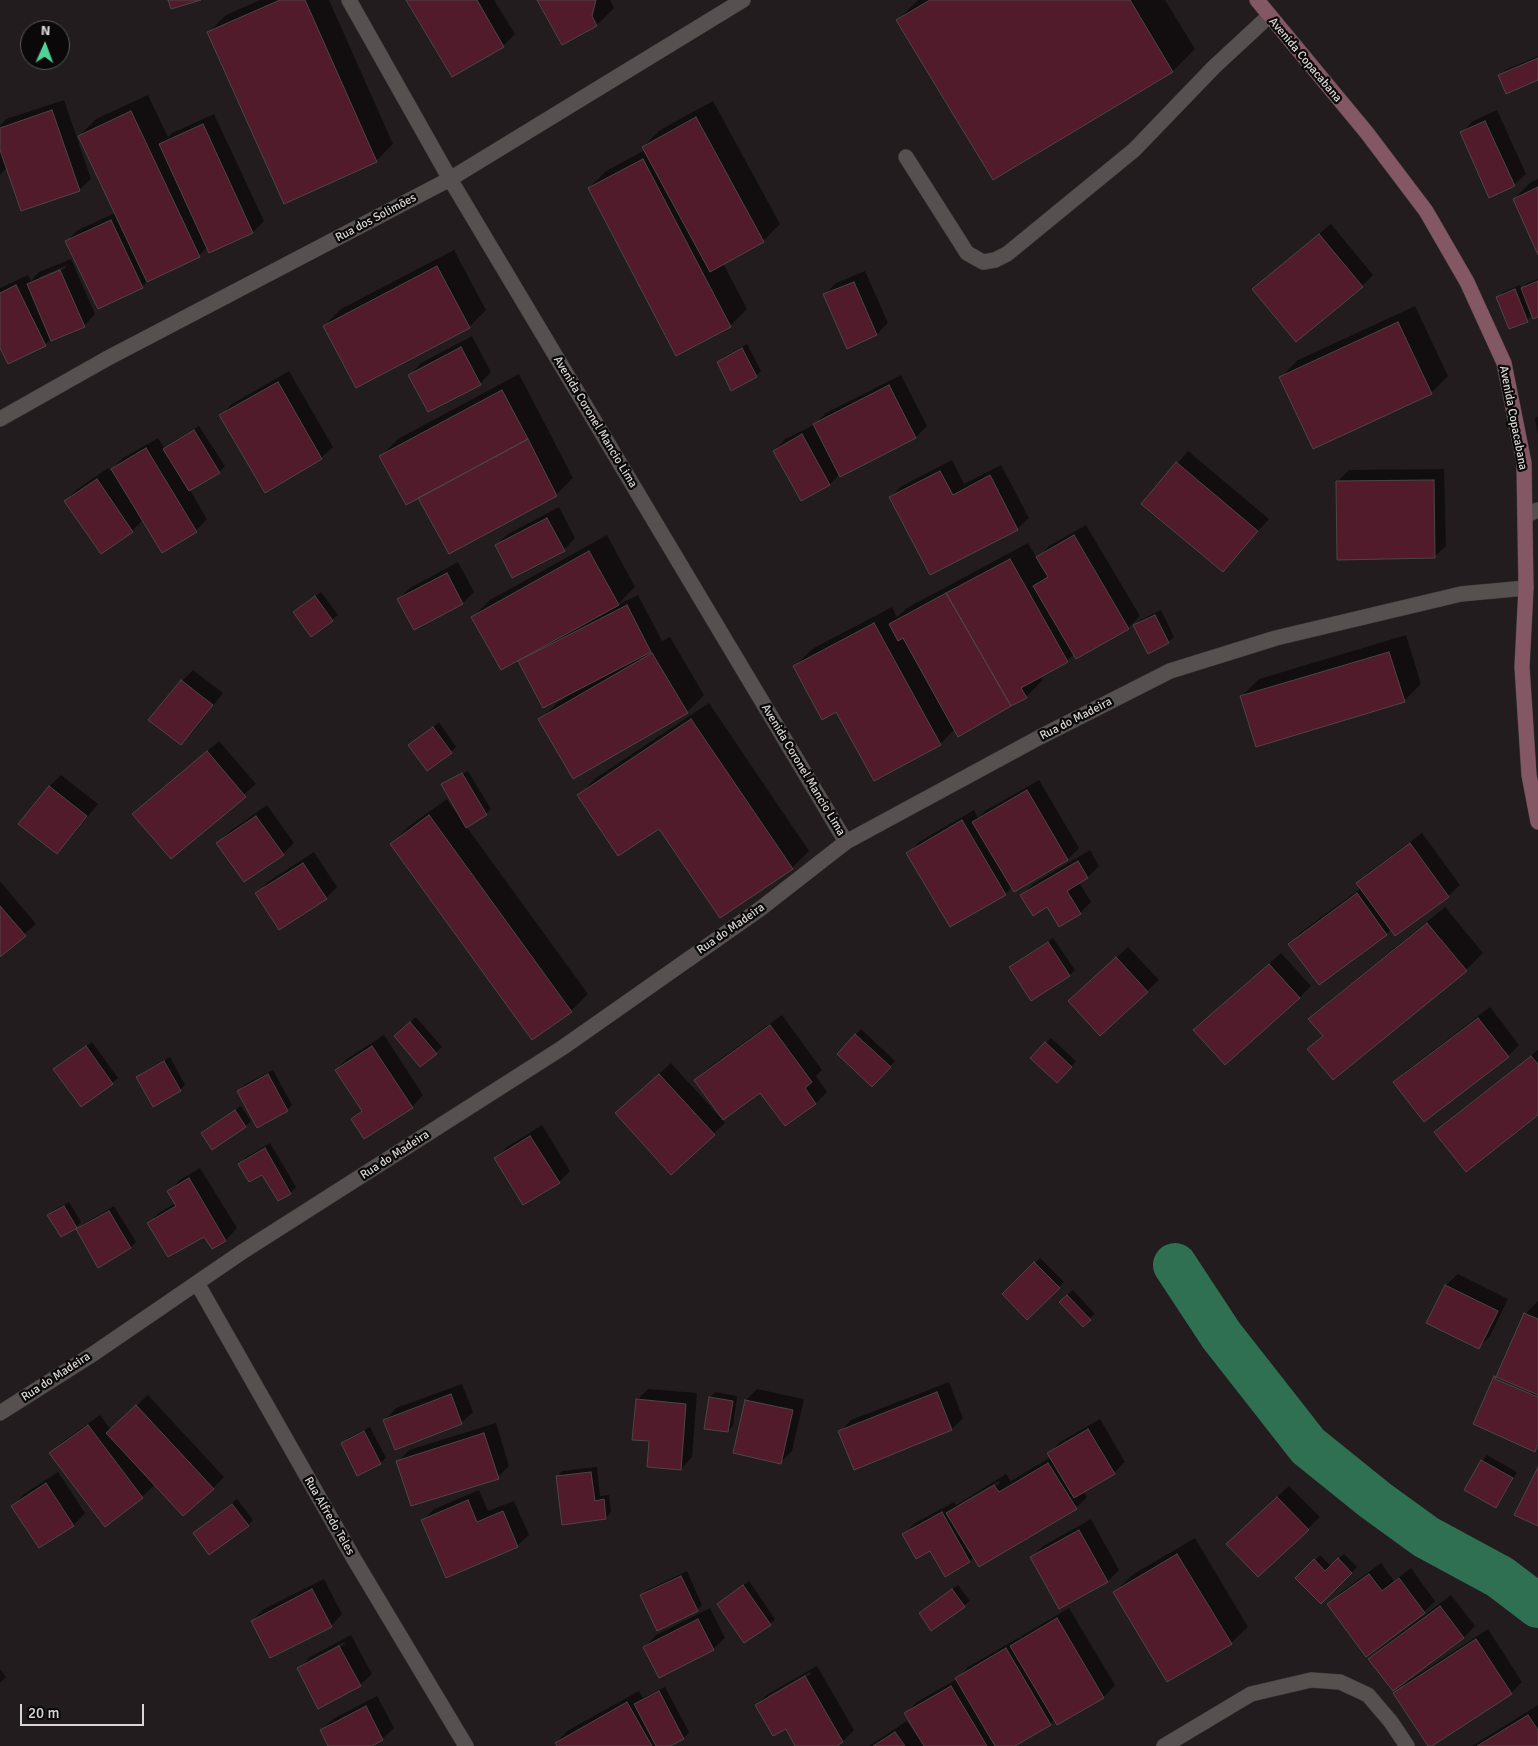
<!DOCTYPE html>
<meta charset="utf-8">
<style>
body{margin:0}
#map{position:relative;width:1538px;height:1746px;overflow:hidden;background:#221c1e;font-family:Signika,sans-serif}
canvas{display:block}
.north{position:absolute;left:20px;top:20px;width:50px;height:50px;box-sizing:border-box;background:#0a0808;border:1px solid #5d5a5a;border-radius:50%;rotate:2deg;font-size:14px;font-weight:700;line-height:20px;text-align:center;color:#d9d5d5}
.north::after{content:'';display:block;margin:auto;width:18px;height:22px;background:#50d398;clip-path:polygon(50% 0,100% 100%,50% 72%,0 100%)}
.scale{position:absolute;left:20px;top:1704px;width:124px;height:22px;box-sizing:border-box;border:2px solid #d9d5d5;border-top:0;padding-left:6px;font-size:15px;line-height:18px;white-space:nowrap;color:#d9d5d5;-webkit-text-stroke:4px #0a0808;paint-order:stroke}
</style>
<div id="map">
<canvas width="1538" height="1746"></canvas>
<div class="north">N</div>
<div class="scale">20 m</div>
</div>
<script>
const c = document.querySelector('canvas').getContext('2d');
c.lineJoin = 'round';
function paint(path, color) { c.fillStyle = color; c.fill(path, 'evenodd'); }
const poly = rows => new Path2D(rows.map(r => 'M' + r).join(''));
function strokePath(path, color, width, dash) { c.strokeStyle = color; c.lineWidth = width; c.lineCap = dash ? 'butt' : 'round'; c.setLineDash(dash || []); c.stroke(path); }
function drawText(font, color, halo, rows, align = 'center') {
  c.font = font + ' Signika,sans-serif'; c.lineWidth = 4.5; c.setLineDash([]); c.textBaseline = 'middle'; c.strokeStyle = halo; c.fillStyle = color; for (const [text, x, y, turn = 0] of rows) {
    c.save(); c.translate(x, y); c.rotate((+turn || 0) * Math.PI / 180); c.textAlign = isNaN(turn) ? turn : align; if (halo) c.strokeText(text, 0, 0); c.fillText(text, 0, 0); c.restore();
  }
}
paint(poly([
 [260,0,329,0,393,144,376,161,209,32,226,15],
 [408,0,494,0,515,34,503,46,452,75],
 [539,0,610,0,614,8,597,25,562,43],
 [918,0,1165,0,1195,49,1173,71,994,178,898,20],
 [1538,56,1538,79,1500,75,1505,70],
 [148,95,168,137,172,133,214,114,264,221,253,232,209,251,207,247,199,256,150,278,142,287,67,241,78,230,115,213,79,136,96,119],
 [64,100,91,179,79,190,7,167,0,175,0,126,6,119],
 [713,101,780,224,763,241,723,263,747,309,730,326,589,188,606,171,645,150,643,147,660,130],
 [1497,110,1526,174,1514,185,1462,132,1473,121],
 [1538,179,1538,252,1514,199,1531,182],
 [1331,224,1373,275,1362,286,1254,289,1265,278],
 [454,250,486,310,469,327,324,326,341,309],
 [71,259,95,314,84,326,51,339,45,345,0,345,0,288,28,275,31,281,39,272],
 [65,266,66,268,40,279,40,277],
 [865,271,888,323,877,334,847,347,825,294,836,283],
 [1538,279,1538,316,1532,315,1527,320,1498,297,1503,292,1520,285,1522,289,1527,283],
 [1415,306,1448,376,1431,393,1281,377,1298,360],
 [472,336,491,372,480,384,410,375,421,363],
 [747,344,761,371,756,376,718,362,724,357],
 [289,371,333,447,321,458,265,491,221,416,232,404],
 [519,374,573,478,556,495,381,456,398,439],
 [901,375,927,426,916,437,840,474,830,484,801,499,774,451,785,439,814,425,826,413],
 [1538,416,1538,435,1535,419],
 [199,426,225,466,219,472,190,490,207,519,196,531,162,551,143,520,132,531,65,501,76,490,108,468,110,471,123,458,158,438,165,449,170,444],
 [1188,451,1269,519,1223,570,1143,504],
 [952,460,964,484,1001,465,1029,518,1017,529,890,497,902,486],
 [1444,469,1446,546,1434,557,1337,482,1349,470],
 [559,507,575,538,564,550,496,545,508,534],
 [1086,525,1140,616,1128,628,1077,658,1074,654,1067,661,1040,676,1043,680,1026,697,955,729,940,744,837,710,795,666,812,649,892,607,897,617,907,608,1028,543,1037,559,1049,546],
 [607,535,635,587,617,605,638,595,662,641,670,637,704,695,687,712,540,720,557,703,571,694,570,692,520,661,525,656,473,617,490,600],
 [458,562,474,592,463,603,415,628,398,599,410,588],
 [321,592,338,615,312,635,295,612],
 [1161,610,1174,637,1168,642,1135,626,1140,620],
 [1406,635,1421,684,1404,701,1242,696,1259,679],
 [193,670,223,693,192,733,180,744,182,681],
 [709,703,809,851,792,868,720,916,660,827,579,795,596,778],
 [439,722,456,747,451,752,410,745],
 [219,741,256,784,171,858,134,814],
 [466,768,491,809,486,814,466,826,588,994,571,1011,391,844,408,827,447,799,457,814,458,812,442,784,447,780,447,782,468,771],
 [61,775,98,804,68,841,57,852,20,824,50,786],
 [1039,780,1079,848,1068,859,1012,887,1005,894,951,925,908,854,919,842,974,810,978,818,985,811],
 [267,805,294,843,283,854,218,843,229,832],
 [1422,833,1460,885,1448,896,1395,934,1392,929,1319,984,1289,944,1301,932,1361,888,1357,883,1369,872],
 [1090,850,1099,866,1088,877,1079,882,1091,902,1080,913,1047,905,1022,895,1033,884],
 [314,852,337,887,326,898,257,893,268,882],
 [0,881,36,924,0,955],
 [1445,907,1483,953,1466,970,1309,1049,1323,1035,1310,1019,1327,1003],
 [1053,938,1075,970,1070,975,1032,1000,1011,967,1016,962],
 [1128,947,1159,980,1100,1034,1081,990],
 [1281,953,1311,986,1299,998,1206,1019],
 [1490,1007,1519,1045,1508,1056,1394,1082,1406,1071],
 [782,1015,822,1070,816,1076,827,1092,816,1103,785,1124,761,1091,722,1119,725,1123,671,1173,628,1102,671,1063,720,1117,722,1116,695,1080,707,1069],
 [416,1017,442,1047,421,1066,401,1030],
 [861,1029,895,1061,872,1085,838,1054],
 [384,1035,423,1095,412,1107,352,1119,362,1109,336,1070,347,1059],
 [1051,1038,1076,1061,1057,1082,1032,1058],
 [92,1042,118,1078,112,1083,55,1069],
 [1538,1050,1538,1114,1436,1132,1447,1121],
 [170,1057,185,1085,180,1090,138,1077,143,1072],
 [273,1070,292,1105,287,1110,239,1091,244,1085],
 [241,1106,251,1121,245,1126,202,1133,208,1128],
 [542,1125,570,1171,559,1182,496,1158,507,1147],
 [270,1143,296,1187,290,1193,278,1200,262,1173,240,1164,245,1158],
 [200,1168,237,1228,226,1240,212,1248,204,1235,149,1223,160,1212,176,1203,169,1191,180,1180],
 [69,1202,81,1222,76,1227,49,1215,54,1210],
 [114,1206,136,1242,131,1247,77,1230,83,1224],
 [1040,1258,1064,1282,1027,1318,1004,1294],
 [1458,1274,1508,1299,1490,1336,1478,1348,1428,1322,1446,1285],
 [1073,1290,1095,1314,1083,1325,1066,1296],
 [1538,1301,1538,1447,1535,1450,1525,1314],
 [949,1382,963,1418,952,1429,840,1432,851,1420],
 [462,1384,473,1412,461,1423,385,1420,396,1408],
 [648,1389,697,1393,692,1457,681,1469,651,1440,637,1400],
 [757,1389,804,1399,792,1451,781,1462,746,1400],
 [715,1392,737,1396,733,1426,728,1431,710,1398],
 [148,1395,224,1477,213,1488,155,1484,142,1497,51,1453,62,1442,100,1415,111,1430],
 [1100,1419,1125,1462,1114,1473,1083,1491,1087,1497,1076,1508,974,1557,970,1561,931,1550,904,1534,915,1523,954,1502,956,1505,1006,1474,1011,1481,1051,1457,1049,1453,1060,1442],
 [999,1481,1000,1483,960,1507,958,1505],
 [496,1423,509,1466,498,1477,398,1462,409,1450],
 [370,1427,386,1458,380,1463,342,1443,348,1438],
 [1487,1455,1517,1472,1501,1501,1496,1506,1482,1461],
 [597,1467,600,1496,609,1495,611,1512,606,1518,557,1477,562,1471],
 [58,1472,85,1513,74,1525,40,1546,13,1506,24,1494],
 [1289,1486,1320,1517,1258,1576,1239,1533],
 [479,1490,488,1511,514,1501,529,1535,517,1546,423,1520,434,1509],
 [237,1499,253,1520,248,1525,200,1528],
 [1091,1519,1119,1570,1108,1581,1032,1557,1043,1546],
 [1195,1538,1248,1627,1231,1643,1115,1592,1132,1575],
 [1344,1554,1357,1567,1321,1602,1297,1578,1320,1555,1331,1566],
 [1381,1563,1394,1581,1411,1568,1435,1601,1424,1612,1329,1605,1340,1593],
 [687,1571,702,1605,697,1610,642,1595,647,1590],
 [324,1579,342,1614,331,1626,252,1621,264,1609],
 [749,1581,775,1619,770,1624,718,1604],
 [958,1585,970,1601,931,1629,920,1613],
 [1451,1595,1475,1626,1464,1637,1393,1690,1369,1659,1381,1648],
 [710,1608,725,1638,713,1649,645,1647,656,1635],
 [1069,1608,1115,1685,1104,1697,1058,1723,1055,1719,1050,1724,1012,1746,869,1746,907,1721,917,1736,919,1735,906,1713,917,1702,957,1679,968,1667,1018,1638,1018,1639,1023,1635],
 [1488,1629,1522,1682,1511,1693,1395,1694,1408,1681],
 [351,1635,372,1674,360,1685,299,1668,310,1657],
 [344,1642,345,1644,310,1663,310,1660],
 [817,1666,854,1730,843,1741,834,1746,797,1746,786,1728,756,1705,768,1694],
 [810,1672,811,1674,768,1699,768,1696],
 [0,1669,6,1677,0,1683],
 [665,1687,689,1732,684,1738,667,1746,558,1746,556,1743,567,1731,639,1691,643,1698],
 [377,1696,394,1728,382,1739,369,1746,330,1746,321,1730,333,1719],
 [1538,1705,1538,1746,1472,1746]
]), '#0007');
strokePath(poly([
 [1175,1265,1221,1335,1308,1446,1375,1500,1426,1537,1500,1577,1538,1606]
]), '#2e7051', 44);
const building = poly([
 [168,0,201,0,171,9,168,0],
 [280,0,305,0,377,162,284,204,207,32,280,0],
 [406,0,477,0,504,47,452,77,406,0],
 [537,0,596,0,592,16,597,26,562,45,537,0],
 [930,0,1130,0,1173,72,993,180,896,20,930,0],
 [1538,58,1538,80,1506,94,1498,75,1538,58],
 [52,110,80,191,21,211,0,150,0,128,52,110],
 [131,111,200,257,147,282,78,136,131,111],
 [696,117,764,242,710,272,642,147,696,117],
 [1485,121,1515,186,1489,198,1460,132,1485,121],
 [203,124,253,233,209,253,159,144,203,124],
 [643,159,731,327,676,356,588,188,643,159],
 [1538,187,1538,255,1513,199,1538,187],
 [111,220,143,288,98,309,65,241,111,220],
 [1319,234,1363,287,1296,342,1252,289,1319,234],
 [437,266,470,328,356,388,323,326,437,266],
 [60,270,85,327,51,341,27,284,60,270],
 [1538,281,1538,317,1533,319,1521,288,1538,281],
 [854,282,877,335,847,349,823,294,854,282],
 [16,285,46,346,8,364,0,348,0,293,16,285],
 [1515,289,1528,322,1509,329,1496,297,1515,289],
 [1398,322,1432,394,1313,449,1279,377,1398,322],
 [461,347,481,385,428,412,408,375,461,347],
 [742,348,757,377,731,391,717,362,742,348],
 [278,382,322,459,265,493,219,415,278,382],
 [889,385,916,438,840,477,813,424,889,385],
 [502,390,528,439,406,505,379,456,502,390],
 [194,430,220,473,189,491,163,449,194,430],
 [802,434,830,485,801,501,773,451,802,434],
 [528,439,557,496,449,554,418,498,528,439],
 [146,448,197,532,162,553,111,469,146,448],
 [1176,462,1258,531,1223,572,1141,504,1176,462],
 [940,471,953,495,990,475,1018,530,930,575,889,497,940,471],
 [97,479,133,532,101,554,64,501,97,479],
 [1434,480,1435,558,1337,560,1336,481,1434,480],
 [547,518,565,551,512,578,495,545,547,518],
 [1074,535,1129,629,1076,659,1033,586,1048,577,1036,557,1074,535],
 [589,551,619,605,501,670,471,617,589,551],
 [1010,559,1068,662,1021,688,1027,698,1011,706,946,593,1010,559],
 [447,573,463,604,414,630,397,599,447,573],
 [946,593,1011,706,958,737,903,638,898,641,889,624,946,593],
 [315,596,333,621,311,637,293,612,315,596],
 [627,605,651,652,543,708,518,661,627,605],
 [1155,615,1169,643,1148,654,1133,625,1155,615],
 [874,623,941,745,874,781,836,712,822,720,793,666,874,623],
 [1389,652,1405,702,1256,747,1240,696,1389,652],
 [652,653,688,713,573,779,538,719,652,653],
 [181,680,213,705,181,745,148,720,181,680],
 [691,719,793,869,720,918,659,829,618,856,577,795,691,719],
 [433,727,452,753,427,771,408,745,433,727],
 [207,751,246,797,171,859,132,814,207,751],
 [462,773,487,815,466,828,441,784,462,773],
 [49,786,87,816,57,854,18,824,49,786],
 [1027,790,1068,860,1014,892,972,822,1027,790],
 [429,815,572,1012,532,1040,390,844,429,815],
 [256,816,284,855,244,882,216,843,256,816],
 [962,820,1006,895,950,927,906,853,962,820],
 [1410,843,1449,897,1395,936,1356,883,1410,843],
 [1078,861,1088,878,1067,891,1081,914,1059,927,1047,907,1033,916,1020,895,1078,861],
 [303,863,327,899,279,930,255,893,303,863],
 [1357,893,1387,935,1319,985,1288,944,1357,893],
 [0,906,26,936,0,957,0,906],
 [1427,923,1467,971,1333,1080,1307,1049,1323,1036,1308,1019,1427,923],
 [1048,942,1070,976,1031,1001,1009,967,1048,942],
 [1116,957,1148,992,1100,1036,1068,1001,1116,957],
 [1269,964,1300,998,1225,1065,1193,1030,1269,964],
 [1478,1018,1509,1057,1424,1122,1393,1082,1478,1018],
 [410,1022,437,1054,420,1067,394,1036,410,1022],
 [770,1025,812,1082,805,1088,816,1104,785,1126,760,1093,723,1120,694,1080,770,1025],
 [855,1034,891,1067,872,1087,837,1054,855,1034],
 [1045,1042,1072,1067,1057,1083,1030,1058,1045,1042],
 [86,1046,113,1084,81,1107,53,1069,86,1046],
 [372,1046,413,1108,364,1139,351,1119,362,1111,335,1070,372,1046],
 [1531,1056,1538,1064,1538,1115,1466,1172,1434,1132,1531,1056],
 [164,1061,181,1091,153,1107,136,1077,164,1061],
 [268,1074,288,1111,257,1128,237,1091,268,1074],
 [659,1074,715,1135,671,1175,615,1113,659,1074],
 [235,1110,246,1127,212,1150,201,1133,235,1110],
 [530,1136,560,1183,523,1205,494,1158,530,1136],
 [265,1148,291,1194,278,1201,262,1175,249,1182,238,1164,265,1148],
 [189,1178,226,1241,212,1249,204,1237,168,1257,147,1223,176,1206,167,1191,189,1178],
 [64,1206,77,1228,61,1237,47,1215,64,1206],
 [109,1211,131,1248,98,1268,76,1229,109,1211],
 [1034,1262,1060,1288,1027,1320,1002,1294,1034,1262],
 [1445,1285,1498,1311,1479,1349,1426,1323,1445,1285],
 [1067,1295,1091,1320,1083,1327,1059,1302,1067,1295],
 [1524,1313,1538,1319,1538,1397,1495,1379,1524,1313],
 [1494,1376,1538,1395,1538,1444,1535,1452,1473,1424,1494,1376],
 [937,1392,952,1430,854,1470,838,1431,937,1392],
 [451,1394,462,1424,395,1450,383,1420,451,1394],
 [709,1397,733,1401,728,1432,704,1429,709,1397],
 [636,1399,686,1404,681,1470,647,1467,649,1441,632,1440,636,1399],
 [745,1400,793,1410,781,1464,733,1453,745,1400],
 [136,1405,214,1489,183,1516,106,1433,136,1405],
 [88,1425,143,1498,105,1527,49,1453,88,1425],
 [1088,1429,1115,1474,1074,1498,1047,1453,1088,1429],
 [364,1431,381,1464,357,1476,341,1443,364,1431],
 [484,1433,499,1479,411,1506,396,1461,484,1433],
 [1481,1460,1513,1478,1496,1508,1464,1490,1481,1460],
 [1048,1463,1077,1509,979,1567,946,1513,994,1485,999,1492,1048,1463],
 [1538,1467,1538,1526,1514,1515,1538,1467],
 [591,1472,595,1501,604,1499,606,1519,562,1525,556,1476,591,1472],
 [46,1483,74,1526,39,1548,11,1506,46,1483],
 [1277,1497,1309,1530,1258,1577,1226,1544,1277,1497],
 [468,1500,477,1522,503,1511,518,1547,446,1578,421,1520,468,1500],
 [232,1504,249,1526,209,1555,193,1533,232,1504],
 [942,1512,970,1562,945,1577,930,1551,916,1559,902,1534,942,1512],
 [1079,1530,1108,1582,1059,1609,1030,1557,1079,1530],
 [1177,1554,1232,1644,1167,1682,1113,1592,1177,1554],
 [1338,1558,1352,1573,1321,1604,1295,1578,1314,1559,1325,1571,1338,1558],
 [1369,1574,1382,1591,1399,1578,1425,1613,1366,1657,1327,1604,1369,1574],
 [681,1576,698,1611,657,1631,640,1595,681,1576],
 [743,1585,771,1625,744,1643,717,1604,743,1585],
 [312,1589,332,1627,270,1658,251,1621,312,1589],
 [952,1589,965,1607,931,1631,919,1613,952,1589],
 [1440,1606,1464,1638,1393,1691,1368,1659,1440,1606],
 [1057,1618,1104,1698,1057,1725,1010,1646,1057,1618],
 [698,1619,714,1650,659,1678,643,1647,698,1619],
 [1476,1639,1512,1694,1432,1746,1428,1746,1393,1693,1476,1639],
 [339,1646,361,1686,318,1709,297,1668,339,1646],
 [1006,1648,1051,1725,1015,1746,995,1746,955,1678,1006,1648],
 [805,1676,843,1742,837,1746,795,1746,786,1729,773,1736,755,1705,805,1676],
 [951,1686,987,1746,924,1746,904,1713,951,1686],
 [659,1691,684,1739,670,1746,656,1746,634,1704,659,1691],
 [627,1702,652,1746,557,1746,555,1743,627,1702],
 [366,1706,383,1740,372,1746,328,1746,320,1730,366,1706],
 [1528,1715,1538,1730,1538,1746,1477,1746,1528,1715],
 [895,1732,905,1746,873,1746,895,1732]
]);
paint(building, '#521b2c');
strokePath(building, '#4c4647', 1);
const lane = poly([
 [906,157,967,253,983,262,995,260,1007,254,1134,150,1214,67,1269,16]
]);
const street = poly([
 [349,0,450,179,846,842],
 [0,419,108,358,450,179,743,0],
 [1526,515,1538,510],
 [197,1283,354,1559,466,1746],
 [0,1413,93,1354,242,1252,562,1048,760,909,846,842,1040,737,1170,671,1276,638,1461,594,1526,588],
 [1164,1746,1251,1694,1311,1680,1340,1682,1368,1695,1391,1722,1407,1746]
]);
const secondary = poly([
 [1257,0,1367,133,1426,211,1467,282,1504,363,1524,463,1526,588,1522,667,1529,775,1538,822]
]);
strokePath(lane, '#3d3839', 16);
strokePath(street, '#3d3839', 16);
strokePath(secondary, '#3d3839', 16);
strokePath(lane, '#575051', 15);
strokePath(street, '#575051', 15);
strokePath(secondary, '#845764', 15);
drawText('12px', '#d9d5d5', '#0a0808', [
 ["Avenida Copacabana",1305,60,50],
 ["Rua dos Solimões",376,218,-28],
 ["Avenida Copacabana",1513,418,79],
 ["Avenida Coronel Mancio Lima",595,422,59],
 ["Rua do Madeira",1076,719,-27],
 ["Avenida Coronel Mancio Lima",803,770,59],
 ["Rua do Madeira",731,929,-35],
 ["Rua do Madeira",395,1155,-33],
 ["Rua do Madeira",56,1377,-33],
 ["Rua Alfredo Teles",329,1516,60]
]);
</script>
